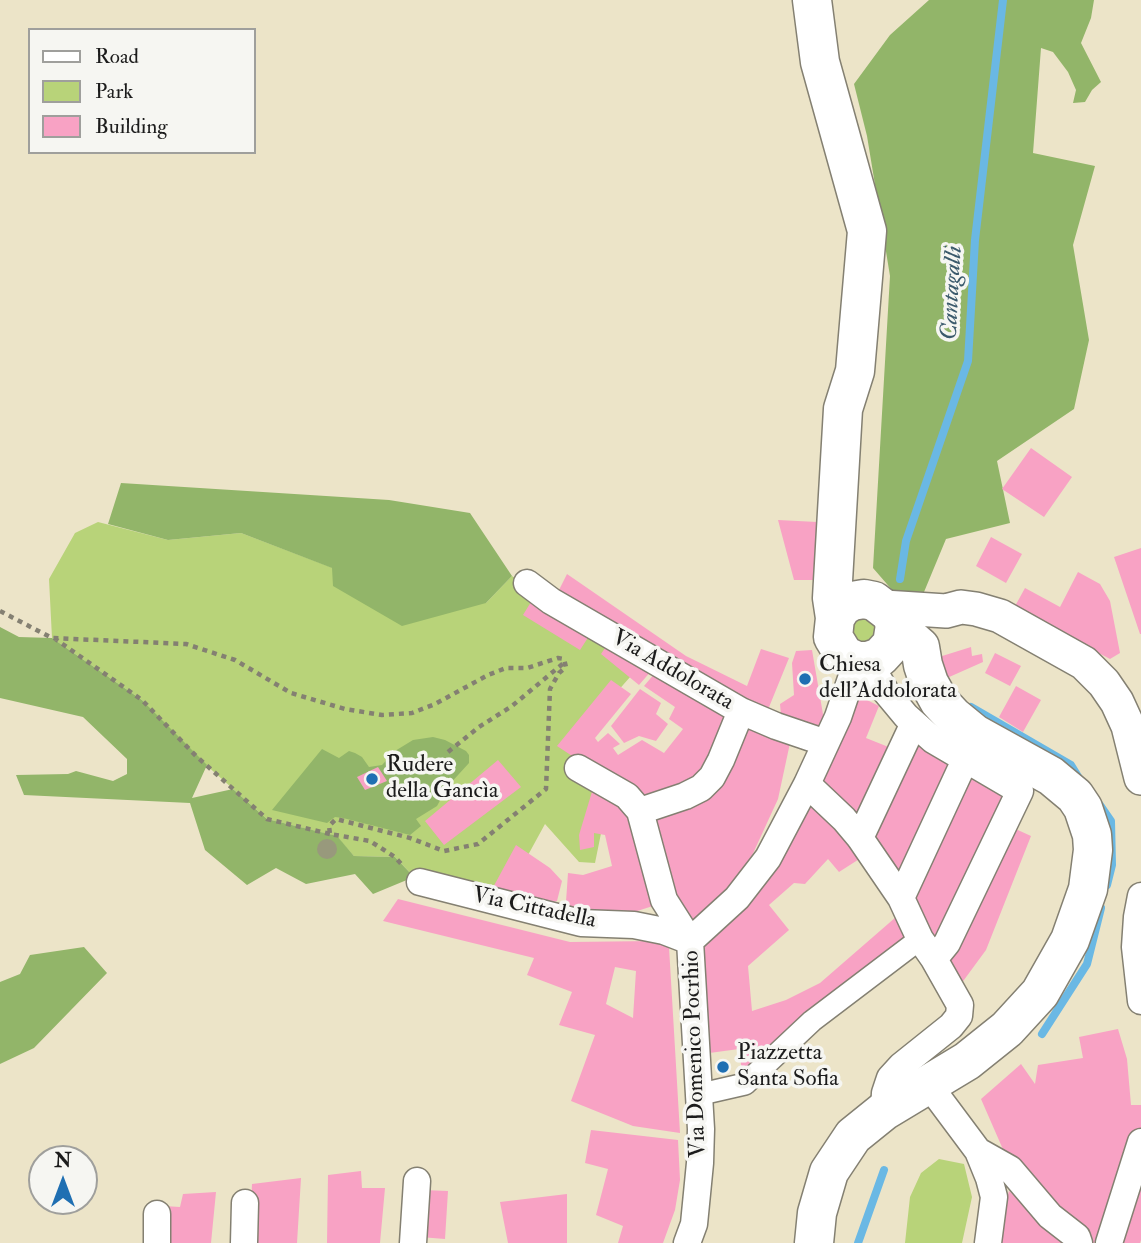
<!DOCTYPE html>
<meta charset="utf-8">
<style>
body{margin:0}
#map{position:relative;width:1141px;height:1243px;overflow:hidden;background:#ece4c8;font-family:"IM FELL Double Pica",serif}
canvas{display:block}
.legend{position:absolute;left:28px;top:28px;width:228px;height:126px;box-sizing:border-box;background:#f6f6f2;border:2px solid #9f9f9c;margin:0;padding:9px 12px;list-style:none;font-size:21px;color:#1c1c1c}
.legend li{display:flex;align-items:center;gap:14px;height:35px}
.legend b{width:35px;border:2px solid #9f9f9c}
.north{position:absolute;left:28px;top:1145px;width:70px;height:70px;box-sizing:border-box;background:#f6f6f2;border:2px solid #9f9f9c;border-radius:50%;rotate:0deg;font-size:19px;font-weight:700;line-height:28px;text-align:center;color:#1c1c1c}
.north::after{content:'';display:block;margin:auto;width:24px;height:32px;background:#1f6fb2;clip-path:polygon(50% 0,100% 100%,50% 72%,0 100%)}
</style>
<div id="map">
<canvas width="1141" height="1243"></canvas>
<ul class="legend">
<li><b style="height:9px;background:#fff"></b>Road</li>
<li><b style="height:19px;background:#b8d379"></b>Park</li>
<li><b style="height:19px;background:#f8a2c4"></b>Building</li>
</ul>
<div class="north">N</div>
</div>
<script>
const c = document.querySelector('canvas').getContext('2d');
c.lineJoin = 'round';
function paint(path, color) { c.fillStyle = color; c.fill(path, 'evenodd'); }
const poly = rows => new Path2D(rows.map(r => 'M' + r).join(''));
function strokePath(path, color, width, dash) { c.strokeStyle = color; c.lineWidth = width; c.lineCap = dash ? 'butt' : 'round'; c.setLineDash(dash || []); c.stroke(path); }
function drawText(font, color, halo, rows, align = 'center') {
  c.font = font + ' "IM FELL Double Pica",serif'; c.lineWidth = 7; c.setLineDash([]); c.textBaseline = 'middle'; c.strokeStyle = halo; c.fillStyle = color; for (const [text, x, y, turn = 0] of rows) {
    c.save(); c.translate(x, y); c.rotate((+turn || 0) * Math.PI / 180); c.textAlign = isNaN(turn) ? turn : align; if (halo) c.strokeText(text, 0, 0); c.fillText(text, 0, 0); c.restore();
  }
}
paint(poly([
 [98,522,168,540,241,533,333,568,486,603,512,576,638,668,571,744,611,784,595,863,579,862,545,824,504,899,418,881,395,857,354,856,336,836,267,819,196,756,142,700,52,638,49,579,75,533],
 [850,610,883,626,861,650,841,620],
 [939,1159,964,1164,972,1197,962,1243,905,1243,910,1197,921,1173]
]), '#b8d379');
paint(poly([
 [929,0,1094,0,1091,18,1081,43,1101,82,1092,90,1085,102,1073,103,1076,90,1068,72,1053,52,1041,48,1033,153,1095,166,1073,245,1089,340,1074,409,997,461,1010,523,946,539,924,592,893,591,873,568,890,276,867,136,854,84,890,35],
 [121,483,389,500,470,513,512,576,486,603,402,626,333,586,332,568,241,533,168,540,108,524],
 [0,627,19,637,52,638,142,700,207,765,192,798,233,789,267,819,337,836,354,856,395,857,414,877,373,894,355,874,306,884,276,868,247,885,205,850,190,803,24,795,16,775,68,774,76,771,113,781,127,774,127,759,83,717,0,698],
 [433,737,445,740,466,751,469,755,469,763,448,786,437,806,416,819,421,826,410,835,343,818,335,817,327,823,272,810,322,749,339,758,349,751,355,753,362,757,369,767,382,765,395,751,413,740],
 [84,947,107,973,34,1048,0,1064,0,982,20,974,30,955]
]), '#92b569');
strokePath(poly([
 [900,579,906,541,968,361,975,240,1003,0],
 [971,707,1071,765,1079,778],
 [1100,805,1111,821,1112,865,1107,885],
 [1042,1034,1087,964,1101,908],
 [858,1243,884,1170]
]), '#6ab8e4', 8);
paint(poly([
 [1031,448,1072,477,1044,517,1002,489],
 [778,520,817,522,814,580,794,580],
 [991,537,1022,554,1006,583,976,566],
 [1141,548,1141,634,1140,634,1114,557],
 [1078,572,1100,584,1110,601,1120,653,1110,659,1014,608,1025,588,1060,607],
 [567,574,686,656,747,686,761,649,789,658,765,717,557,594],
 [534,597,591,633,580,650,523,615],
 [609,642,652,670,639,685,601,654],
 [971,647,972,656,982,654,983,662,947,678,939,657],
 [812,650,825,726,782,726,780,704,794,695,792,663,796,651],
 [995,653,1021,666,1010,686,985,673],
 [655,673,732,713,691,785,642,802,557,746,611,680,631,694,595,738,598,742,608,733,620,744,613,748,618,755,642,740,664,753,683,729,669,719,675,707,644,686],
 [1016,686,1041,700,1023,732,999,717],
 [640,689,661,703,656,714,668,724,656,741,639,736,624,743,611,726],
 [851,692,879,706,866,738,891,748,859,824,813,783],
 [744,724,790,743,778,799,744,873,709,911,684,925,647,814,685,802],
 [912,740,955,767,902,888,866,836],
 [498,760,521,787,444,845,425,821],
 [378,767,387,781,365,790,357,777],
 [965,774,1009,797,941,941,921,929,906,897],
 [594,785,633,814,656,905,609,920,565,916,568,873,583,875,612,866,605,835,594,833,594,847,580,850,579,835],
 [811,800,864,856,839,872,828,859,805,884,794,883,769,905,789,930,748,966,752,1011,786,1000,820,983,896,917,912,941,743,1079,739,1049,702,1054,697,942],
 [1009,826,1031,836,986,950,961,984,942,959],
 [516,845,550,868,562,881,557,901,534,906,490,893],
 [398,899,570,942,654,941,669,947,680,1133,633,1126,571,1101,595,1035,559,1025,572,992,527,975,534,958,383,921],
 [615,967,636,971,633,1018,606,1004],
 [1118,1029,1127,1059,1131,1105,1141,1105,1141,1137,1130,1135,1102,1228,1094,1243,1085,1243,1005,1154,981,1099,1021,1064,1035,1084,1038,1065,1083,1058,1079,1037],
 [591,1130,678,1140,680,1180,675,1210,663,1243,618,1243,623,1226,596,1215,608,1169,585,1163],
 [1141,1165,1141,1240,1140,1243,1115,1243],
 [361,1171,362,1188,385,1188,380,1243,327,1243,328,1175],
 [301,1178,297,1243,249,1243,252,1184],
 [423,1190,448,1191,445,1239,420,1237],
 [1009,1191,1062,1237,1065,1243,995,1243],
 [216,1192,211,1243,164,1243,164,1206,180,1207,183,1194],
 [567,1194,567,1243,508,1243,500,1202]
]), '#f8a2c4');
const pedestrian = poly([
 [697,1095,745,1084,812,1021,920,939]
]);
const minor = poly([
 [527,583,551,601,741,711,776,726,826,743],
 [868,661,886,692,906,716,933,740,1020,791,947,943,934,959],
 [578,768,627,796,640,811,664,900,690,941],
 [807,784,844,819,860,838,901,898,920,939,934,959,960,1005,959,1016,951,1026,901,1066,890,1078,885,1093,884,1111],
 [640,811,685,796,701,788,712,777,721,760,741,711],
 [860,838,914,723],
 [420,882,581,923,634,925,664,931,690,941],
 [1141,896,1137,917,1135,947,1141,1001],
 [901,898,965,760],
 [928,1084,978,1151,989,1178,994,1197,988,1243],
 [978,1151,1010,1169,1050,1216,1077,1237,1079,1243],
 [157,1214,157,1243],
 [244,1243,245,1203],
 [413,1243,417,1181],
 [687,1243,694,1224,700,1163,701,1129,690,941,737,898,768,858,807,784,838,717,857,661],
 [1109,1243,1141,1142]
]);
const tertiary = poly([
 [884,607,946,611,961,607,976,609,1000,616,1084,663,1104,683,1117,702,1128,726,1141,778]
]);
const secondary = poly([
 [812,0,820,62,867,231,855,371,843,409,832,598,835,618,833,637,844,655,857,661,868,661,880,657,892,644,895,625,891,614,874,601,864,599,852,601,842,607,835,618],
 [814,1243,817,1213,829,1172,853,1136,884,1111,967,1061,1007,1029,1040,993,1070,940,1088,889,1093,850,1092,835,1083,808,1075,796,1051,776,975,734,953,716,939,701,929,683,923,665,920,647,895,625]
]);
strokePath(pedestrian, '#848072', 24);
strokePath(minor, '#848072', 29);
strokePath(tertiary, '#848072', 36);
strokePath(secondary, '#848072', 41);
strokePath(poly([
 [0,611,52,638,186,644,235,660,291,693,345,709,382,715,412,713,435,704,488,675,506,668,527,668,558,658,564,659,566,667,559,673,550,689,546,789,478,844,444,851,410,838,336,819,329,826,330,834,370,841,395,857,404,867],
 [54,638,142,700,196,756,267,819,330,834],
 [448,752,479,727,512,706,566,661]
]), '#848072', 4.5, [5, 5]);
strokePath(pedestrian, '#fff', 21);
strokePath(minor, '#fff', 26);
strokePath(tertiary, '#fff', 33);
strokePath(secondary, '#fff', 38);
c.fillStyle = '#98997c';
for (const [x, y] of [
 [327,849]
]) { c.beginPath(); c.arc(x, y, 10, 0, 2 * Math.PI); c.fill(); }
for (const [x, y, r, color] of [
 [805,679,7,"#1f6fb2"],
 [372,779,7,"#1f6fb2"],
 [723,1067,7,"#1f6fb2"]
]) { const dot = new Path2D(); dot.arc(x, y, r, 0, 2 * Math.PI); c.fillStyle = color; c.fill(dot); strokePath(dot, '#f6f6f2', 2.5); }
drawText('23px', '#1c1c1c', '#f6f6f2', [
 ["Chiesa",819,666],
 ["dell'Addolorata",819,692],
 ["Rudere",386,766],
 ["della Gancìa",386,792],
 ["Piazzetta",737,1054],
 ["Santa Sofia",737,1080]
], 'left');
drawText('23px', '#1c1c1c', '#f6f6f2', [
 ["Via Addolorata",672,671,30],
 ["Via Cittadella",534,909,12],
 ["Via Domenico Pocrhio",696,1054,-92]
]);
drawText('italic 24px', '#3b5a6c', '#f6f6f2', [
 ["Cantagalli",953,293,-87]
]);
</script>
